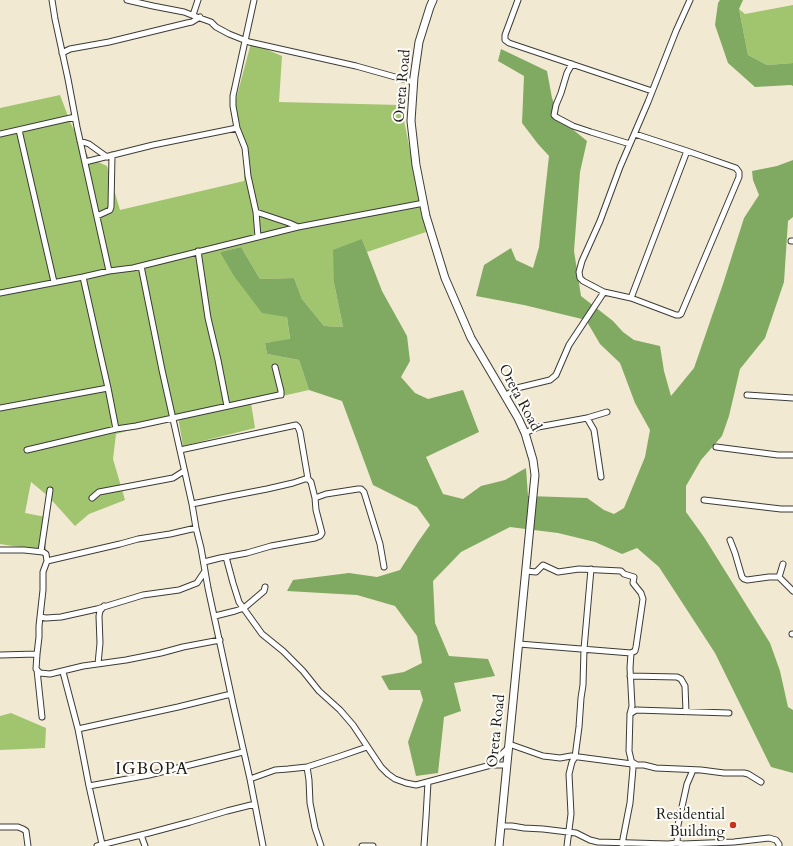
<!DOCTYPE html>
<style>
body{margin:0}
canvas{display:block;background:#f1e9d1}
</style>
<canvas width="793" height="846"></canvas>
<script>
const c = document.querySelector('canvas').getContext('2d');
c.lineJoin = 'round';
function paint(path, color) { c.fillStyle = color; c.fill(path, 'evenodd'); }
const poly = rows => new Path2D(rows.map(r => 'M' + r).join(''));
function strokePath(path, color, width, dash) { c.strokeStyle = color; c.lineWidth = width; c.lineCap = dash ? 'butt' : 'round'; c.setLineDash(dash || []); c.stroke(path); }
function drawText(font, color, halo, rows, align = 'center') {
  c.font = font + ' Cardo,serif'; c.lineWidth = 4; c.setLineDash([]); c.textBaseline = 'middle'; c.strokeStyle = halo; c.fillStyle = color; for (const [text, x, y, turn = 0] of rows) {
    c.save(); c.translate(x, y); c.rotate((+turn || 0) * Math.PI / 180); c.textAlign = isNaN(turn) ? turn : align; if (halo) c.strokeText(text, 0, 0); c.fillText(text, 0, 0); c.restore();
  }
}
paint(poly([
 [793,5,793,63,767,65,748,55,739,9,745,14],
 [251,43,282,56,279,102,401,105,426,232,367,252,362,239,334,283,343,327,324,326,302,299,294,278,260,279,241,247,220,252,287,317,290,340,265,343,267,354,299,360,309,390,251,403,255,428,183,446,178,417,116,434,113,459,125,500,89,514,75,526,48,496,31,482,25,513,46,517,46,551,0,544,0,108,60,95,71,124,89,158,107,166,120,210,244,181,245,149,235,103],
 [11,713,46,728,45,748,0,750,0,716]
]), '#a1c56f');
paint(poly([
 [720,0,743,0,739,9,748,55,767,65,793,63,793,86,791,85,755,87,728,63,715,25,718,3],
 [501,49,547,71,552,98,560,119,587,141,580,172,574,251,581,296,613,321,623,332,634,340,660,346,664,371,671,396,694,368,723,284,744,218,759,195,753,180,752,171,777,166,793,160,793,217,788,221,784,282,765,338,740,369,729,416,722,436,701,460,686,486,686,512,704,537,770,643,780,671,788,707,793,710,793,773,771,767,715,653,659,567,637,548,622,554,595,542,558,533,510,527,461,552,433,581,435,623,449,656,488,659,495,676,454,683,461,711,444,717,438,773,416,776,408,742,423,700,420,690,389,690,381,676,404,672,422,663,417,636,395,606,357,595,287,591,293,580,349,573,377,577,400,570,418,542,430,525,417,507,373,485,342,401,309,390,299,360,267,354,265,343,290,339,287,317,262,313,234,276,220,252,241,247,260,279,294,278,302,299,324,326,343,327,334,283,333,250,362,239,382,291,407,336,410,361,401,377,415,393,428,399,463,390,479,432,426,457,443,494,463,499,481,486,505,480,526,468,528,496,587,498,604,510,614,514,624,508,645,457,650,430,635,403,620,363,600,344,586,320,524,305,476,296,484,265,511,248,516,260,533,268,539,247,546,183,549,156,538,144,522,123,524,76,498,61]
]), '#80aa62');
const minor = poly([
 [52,0,55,19,68,79,77,127,109,271],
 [127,0,153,6,184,12,197,17,211,22,216,27,229,34,249,42,356,66,413,82],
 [254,0,233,96,233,106,237,128,245,148,248,176,256,212,258,237],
 [518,0,505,35,505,40,509,43,652,91],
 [193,15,198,0],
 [62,53,70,49,109,42,187,23,192,22,200,17],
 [572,64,567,73,561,93,556,105,554,115,556,117,573,126,591,132,630,144],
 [19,130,54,282],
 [0,134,75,117],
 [635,134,687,151,736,168,739,172,739,177,681,314,679,315,676,315,631,298,604,292,583,281,580,278,579,272,582,261,600,221,620,167,648,102,676,31,690,0],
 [80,141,89,144,107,157],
 [85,162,153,145,237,128],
 [256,212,289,223,298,227],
 [97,216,110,210,111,207,112,155],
 [791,241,793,241],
 [198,251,208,318,218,360,227,406],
 [141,266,162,370,192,504,196,528,201,548,208,588,233,704,250,779,263,846],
 [83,277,98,344,108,388],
 [0,293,83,277,109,271,133,268,298,227,424,203],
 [631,298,687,151],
 [747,395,793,398],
 [505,396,517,388,550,380,556,375,569,345,604,292],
 [0,408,108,388,116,429],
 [587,418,594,430,601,477],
 [525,433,538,427,587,418,607,412],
 [716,447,778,455,793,455],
 [27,450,116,429,136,426,279,395,281,395,281,391,275,367],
 [180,450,296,425,298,427,300,432,308,479],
 [92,498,99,492,173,478,184,471],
 [315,498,326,494,358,489,361,489,364,492,380,544,384,567],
 [704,500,781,509,793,509],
 [192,504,231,496,267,489,293,483,305,479,308,479,311,482,315,498,316,510,322,533,320,536,315,538,271,546,247,553,220,558,204,562],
 [730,540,735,553,742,577,744,579,747,580,769,577,779,577,793,591],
 [0,550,24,550,43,552,46,554,47,561,120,544,138,539,170,534,196,528],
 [41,551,50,490],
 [226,557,233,583,239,602,262,634,283,651,303,671,319,691,340,710,353,725,381,767,388,774,395,779,406,783,416,785,491,765,507,765],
 [47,561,43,572,43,590,39,626,39,637,37,654,36,669,40,673,50,674,83,666,126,660,161,653,183,647,220,640],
 [779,577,783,564],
 [215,616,235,611,244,608,264,591,265,587],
 [40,617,46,618,61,617,97,609,143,595,179,590,197,583,205,571],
 [792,634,793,634],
 [519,644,631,653,635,651,636,647,643,599,641,593,633,583,634,577,624,574,621,571,579,569,558,572,543,565,536,572,526,571],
 [0,655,37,654],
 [98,664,100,643,99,616,100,611,104,606],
 [37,670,42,717],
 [63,672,78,729,89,786,102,844],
 [630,676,677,677,681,679,685,686,686,712],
 [630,714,636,710,729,713],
 [78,729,178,707,231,694],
 [509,744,543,756,552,757,560,758,571,756,632,764],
 [632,762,637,765,644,765,656,768,701,770,724,773,744,773,748,774,761,782],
 [491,765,508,748],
 [307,767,309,780,310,803,315,828,321,846],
 [250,779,275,770,288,769,307,767,338,757,367,747],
 [89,786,149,775,243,752],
 [501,826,512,826,524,828,543,829,576,833,590,840,598,842,668,844,677,843,683,844,734,842,769,838,776,840,779,844,779,846],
 [0,827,18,827,23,829,26,831,28,846],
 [141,835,145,846],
 [677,843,678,825,687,784,693,770],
 [622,844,630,803,633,768,629,751,630,714,632,706,630,668,631,653],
 [97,846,149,833,190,822,227,811,255,804],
 [362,846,373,846],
 [424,846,426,817,428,782],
 [567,846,571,814,569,774,572,762,575,757,579,727,581,698,583,685,584,649,591,569]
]);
const tertiary = poly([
 [433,0,430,7,419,42,414,77,411,121,416,165,426,216,445,278,471,338,518,418,525,433,533,460,535,475,499,846]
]);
strokePath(minor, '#3c3b37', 7);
strokePath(tertiary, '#3c3b37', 9);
strokePath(minor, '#fff', 5);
strokePath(tertiary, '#fff', 7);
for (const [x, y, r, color] of [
 [733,825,4,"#c8321e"]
]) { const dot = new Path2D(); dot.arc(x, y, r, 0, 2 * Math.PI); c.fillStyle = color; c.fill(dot); strokePath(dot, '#fdfcf7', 1.5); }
drawText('15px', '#1c1c1c', '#fdfcf7', [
 ["Oreta Road",403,86,-85],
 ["Oreta Road",519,398,62],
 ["Oreta Road",497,731,-84]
]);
drawText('15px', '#1c1c1c', '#fdfcf7', [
 ["Residential",725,816],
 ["Building",725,833]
], 'right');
c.letterSpacing = '1px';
drawText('17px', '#1c1c1c', '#fdfcf7', [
 ["IGBOPA",152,770]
]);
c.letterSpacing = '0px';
</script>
